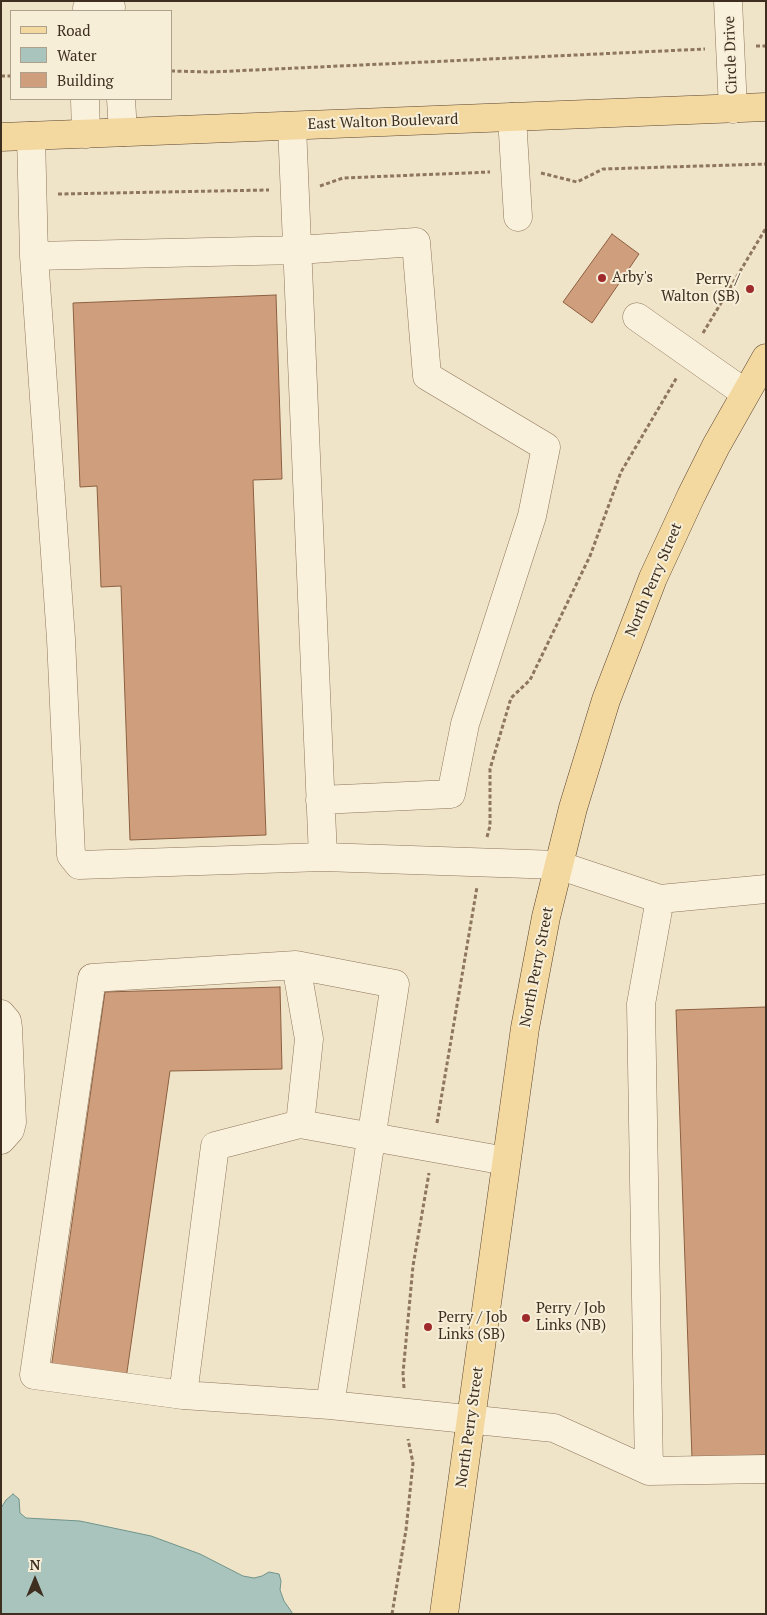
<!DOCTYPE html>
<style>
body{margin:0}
#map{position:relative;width:767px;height:1615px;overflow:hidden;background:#f0e4c8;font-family:"PT Serif",serif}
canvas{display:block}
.frame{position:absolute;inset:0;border:2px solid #3d2e20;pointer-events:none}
.legend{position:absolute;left:10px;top:10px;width:162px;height:90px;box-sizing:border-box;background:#f7eed8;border:1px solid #ada18e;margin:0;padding:6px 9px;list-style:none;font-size:15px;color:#3d2e20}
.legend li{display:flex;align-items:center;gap:10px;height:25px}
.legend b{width:25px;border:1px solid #ada18e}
.north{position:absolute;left:10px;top:1555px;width:50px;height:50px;-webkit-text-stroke:4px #f7eed8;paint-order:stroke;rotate:0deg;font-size:14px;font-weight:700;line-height:20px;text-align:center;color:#3d2e20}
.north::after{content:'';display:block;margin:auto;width:18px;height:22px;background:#3d2e20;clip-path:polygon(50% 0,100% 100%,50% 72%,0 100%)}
</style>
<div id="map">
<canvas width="767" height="1615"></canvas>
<div class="frame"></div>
<ul class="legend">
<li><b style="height:6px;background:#f3d9a0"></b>Road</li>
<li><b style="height:14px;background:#a9c4bc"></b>Water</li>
<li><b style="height:14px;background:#cf9f7d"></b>Building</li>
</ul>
<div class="north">N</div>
</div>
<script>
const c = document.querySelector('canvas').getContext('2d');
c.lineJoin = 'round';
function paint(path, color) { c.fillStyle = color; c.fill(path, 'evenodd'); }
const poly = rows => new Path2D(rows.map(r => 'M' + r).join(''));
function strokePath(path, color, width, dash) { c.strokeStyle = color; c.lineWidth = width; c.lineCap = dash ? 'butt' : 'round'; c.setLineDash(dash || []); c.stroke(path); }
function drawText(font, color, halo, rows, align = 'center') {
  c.font = font + ' "PT Serif",serif'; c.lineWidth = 4; c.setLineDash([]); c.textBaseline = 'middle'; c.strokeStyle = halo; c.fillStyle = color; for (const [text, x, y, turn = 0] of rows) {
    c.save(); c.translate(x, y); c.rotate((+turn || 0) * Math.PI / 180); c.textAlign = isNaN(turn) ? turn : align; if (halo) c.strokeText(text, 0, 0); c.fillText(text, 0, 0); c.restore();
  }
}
const water = poly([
 [13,1494,19,1499,20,1513,26,1518,80,1521,151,1536,200,1554,243,1576,254,1578,262,1576,269,1572,279,1574,281,1581,280,1590,284,1601,293,1614,1,1614,1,1508,6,1500,13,1494]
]);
paint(water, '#a9c4bc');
strokePath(water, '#6f938a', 1);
const building = poly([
 [612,234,639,254,592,323,563,302,612,234],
 [276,295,282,479,253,480,266,835,130,840,121,586,101,587,97,486,80,487,73,303,276,295],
 [280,987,282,1069,170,1071,126,1379,51,1369,105,992,280,987],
 [766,1007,766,1455,692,1458,676,1010,766,1007]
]);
paint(building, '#cf9f7d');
strokePath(building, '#8d5f41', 1);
const minor = poly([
 [728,1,733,109],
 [87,8,111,7],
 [85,99,86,134],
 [121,99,123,132],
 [512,117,518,217],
 [292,126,323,857,558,865,660,899,766,889],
 [31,136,34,256,298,250,416,242,427,376,546,447,532,516,465,724,451,794,320,800],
 [34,256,61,639,71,855,79,865,323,857],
 [637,317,745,393],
 [296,965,395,984,330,1405],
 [1,1014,7,1021,8,1028,12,1122,10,1130,1,1140],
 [300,1124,215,1146,183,1395,34,1375,92,978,296,965,309,1039,300,1124,506,1161],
 [183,1395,330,1405,554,1428,649,1471,766,1469],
 [649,1471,641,1004,660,899]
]);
const major = poly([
 [1,137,766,107],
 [444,1614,525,1028,546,917,573,808,606,700,653,578,691,496,716,446,766,358]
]);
strokePath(minor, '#8d765c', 29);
strokePath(major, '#5b4430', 29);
strokePath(poly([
 [756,46,766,46],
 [171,71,211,72,705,49],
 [1,76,11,76],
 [541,173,577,182,603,169,766,164],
 [320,186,343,178,490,172],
 [58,194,269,190],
 [703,333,766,228],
 [487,837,490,826,490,769,511,698,530,680,590,556,621,472,677,377],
 [437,1123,477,887],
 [404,1388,403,1373,413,1266,429,1173],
 [392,1614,406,1530,413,1463,408,1439]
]), '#8d765c', 3, [4, 2.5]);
strokePath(minor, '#faf1dc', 28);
strokePath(major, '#f3d9a0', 28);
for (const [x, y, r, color] of [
 [602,278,5,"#9e2a2b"],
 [750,289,5,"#9e2a2b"],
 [526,1318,5,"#9e2a2b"],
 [428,1327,5,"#9e2a2b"]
]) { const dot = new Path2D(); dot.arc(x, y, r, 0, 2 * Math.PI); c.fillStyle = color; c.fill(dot); strokePath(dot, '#f7eed8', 2); }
drawText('15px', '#3d2e20', '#f7eed8', [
 ["Circle Drive",731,55,-92],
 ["East Walton Boulevard",383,122,-2],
 ["North Perry Street",654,580,-67],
 ["North Perry Street",537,967,-79],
 ["North Perry Street",470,1427,-82]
]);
drawText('15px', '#3d2e20', '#f7eed8', [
 ["Arby's",612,278],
 ["Perry /",740,280,"right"],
 ["Walton (SB)",740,297,"right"],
 ["Perry / Job",536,1309],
 ["Links (NB)",536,1326],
 ["Perry / Job",438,1318],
 ["Links (SB)",438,1335]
], 'left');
</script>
